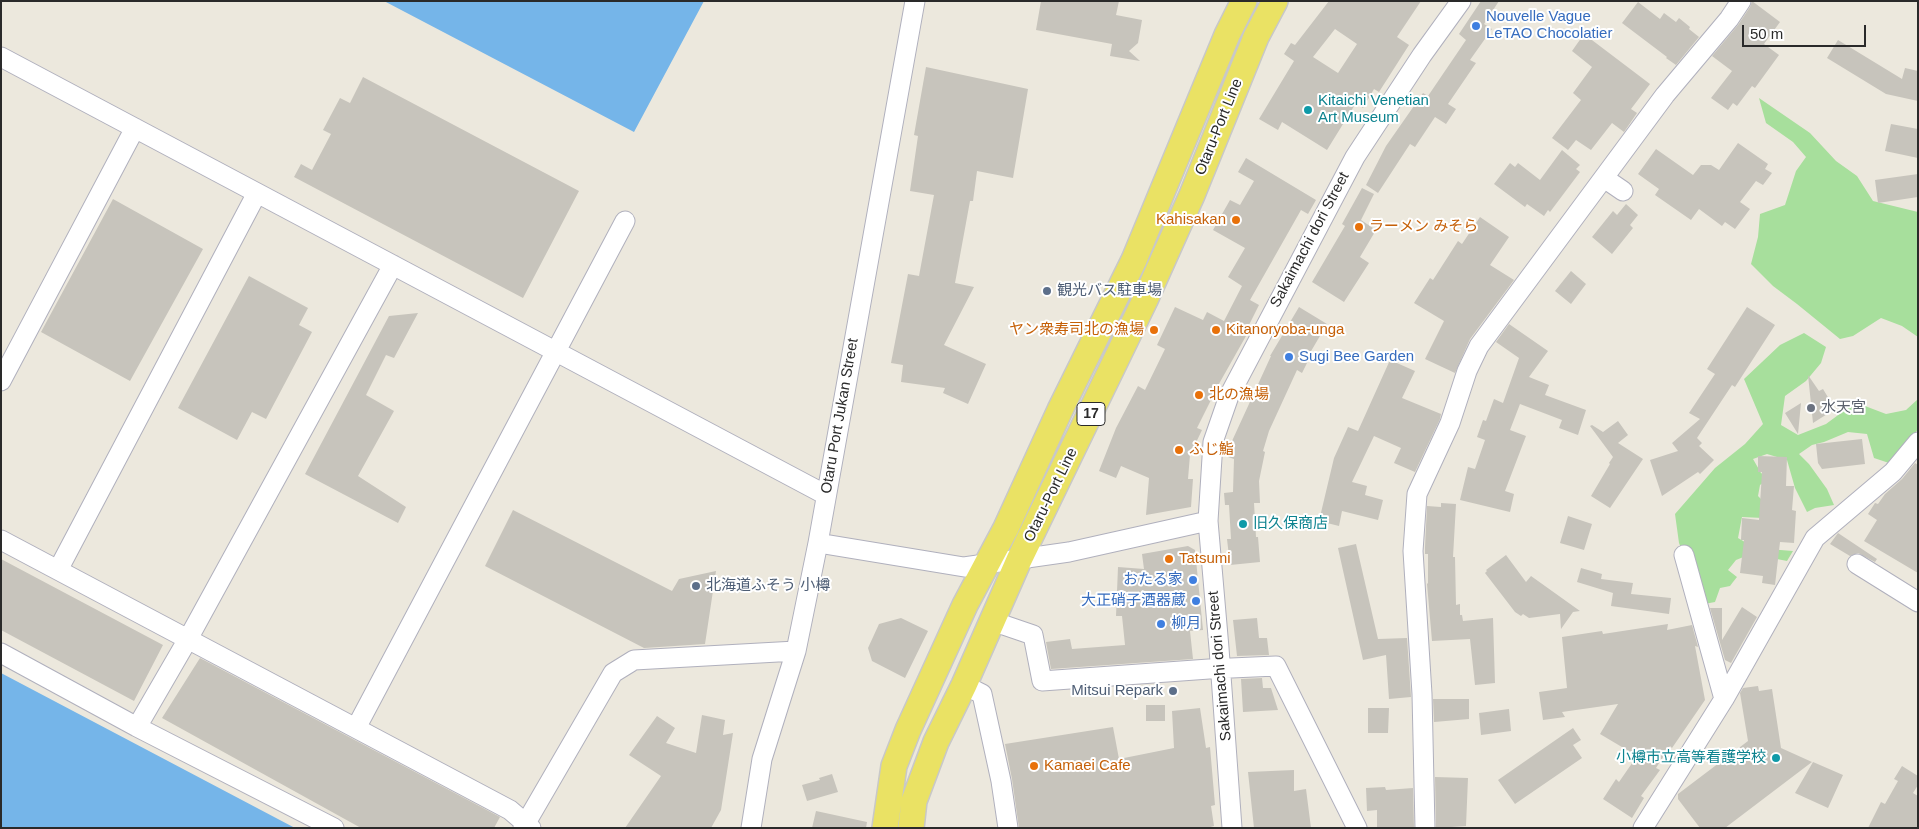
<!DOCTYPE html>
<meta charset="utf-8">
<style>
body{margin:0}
#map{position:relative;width:1919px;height:829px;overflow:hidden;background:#ece8dd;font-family:Helvetica,sans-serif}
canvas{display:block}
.frame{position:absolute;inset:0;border:2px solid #2a2a2a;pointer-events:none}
.scale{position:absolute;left:1742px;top:25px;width:124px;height:22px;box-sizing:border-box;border:2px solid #2a2a2a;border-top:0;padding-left:6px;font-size:15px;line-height:18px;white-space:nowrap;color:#2a2a2a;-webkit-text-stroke:4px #fff;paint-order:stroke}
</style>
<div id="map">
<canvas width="1919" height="829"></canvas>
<div class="frame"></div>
<div class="scale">50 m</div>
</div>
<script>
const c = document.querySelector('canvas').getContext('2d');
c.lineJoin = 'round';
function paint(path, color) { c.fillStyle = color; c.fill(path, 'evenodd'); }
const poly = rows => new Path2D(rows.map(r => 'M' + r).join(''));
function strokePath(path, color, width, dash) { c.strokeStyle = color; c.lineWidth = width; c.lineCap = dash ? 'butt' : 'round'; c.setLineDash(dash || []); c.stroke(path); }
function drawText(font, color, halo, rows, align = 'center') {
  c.font = font + ' Helvetica,"Noto Sans JP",sans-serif'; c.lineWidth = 4; c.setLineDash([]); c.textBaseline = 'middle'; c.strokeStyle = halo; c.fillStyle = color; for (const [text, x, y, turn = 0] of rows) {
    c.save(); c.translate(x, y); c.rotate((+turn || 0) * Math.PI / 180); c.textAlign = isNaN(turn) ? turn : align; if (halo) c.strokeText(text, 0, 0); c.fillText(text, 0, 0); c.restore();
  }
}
paint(poly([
 [1759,98,1810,133,1836,161,1857,176,1873,201,1918,212,1918,337,1902,326,1881,318,1853,336,1840,339,1797,304,1773,286,1751,264,1758,237,1760,214,1785,205,1796,171,1806,157,1793,142,1766,123],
 [1804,333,1826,347,1821,363,1806,381,1785,396,1781,425,1798,435,1826,424,1849,407,1865,406,1886,414,1906,410,1918,399,1918,429,1902,452,1889,463,1874,458,1867,434,1848,432,1824,442,1812,445,1799,454,1809,464,1827,489,1834,505,1815,508,1807,512,1795,488,1787,460,1767,454,1753,459,1761,473,1769,478,1760,485,1758,496,1767,505,1763,518,1742,517,1738,538,1755,548,1793,551,1787,561,1767,557,1746,556,1736,560,1728,570,1737,577,1733,582,1730,586,1720,588,1715,602,1704,604,1679,543,1675,514,1715,468,1745,444,1763,424,1744,379,1780,345]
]), '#a7df9c');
paint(poly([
 [384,1,704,1,634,132],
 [1,673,295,828,1,828]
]), '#75b5e9');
paint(poly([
 [1041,1,1119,1,1116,15,1142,20,1138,43,1129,51,1140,61,1110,56,1112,44,1036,30],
 [1329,1,1421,1,1397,37,1409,45,1379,92,1374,89,1363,108,1356,103,1327,150,1282,122,1278,130,1259,119,1294,61,1284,54,1291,43,1295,45],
 [1335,29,1357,44,1338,73,1313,57],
 [1481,1,1499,1,1484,24,1492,29,1470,60,1476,63,1448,104,1456,109,1446,124,1435,117,1415,147,1410,144,1378,193,1366,185,1386,146,1423,93,1428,96,1466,40,1459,34],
 [1752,1,1780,22,1764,44,1779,55,1755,88,1752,86,1737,106,1733,103,1728,110,1711,98,1732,71,1712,56,1738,25,1750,7],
 [1638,2,1660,19,1664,13,1676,22,1679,18,1690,27,1689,29,1699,37,1676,65,1666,58,1667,57,1622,23],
 [1584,34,1650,84,1631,109,1637,113,1624,132,1612,123,1591,150,1576,140,1568,150,1552,138,1581,100,1573,93,1592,67,1572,51],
 [1838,40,1902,79,1905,68,1918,71,1918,101,1886,94,1827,58],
 [926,67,1028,89,1013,178,977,171,973,201,970,201,955,283,974,287,944,345,986,364,968,404,943,393,945,388,901,382,903,365,891,363,908,274,919,276,934,195,910,191,918,136,914,135],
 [363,77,579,191,523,298,294,177,301,164,312,170,331,134,323,130,340,98,350,103],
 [1891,124,1918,129,1918,158,1885,151],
 [1738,143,1768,164,1765,169,1772,173,1763,185,1756,181,1740,202,1750,209,1735,229,1725,222,1722,226,1699,209,1691,220,1655,195,1659,189,1638,174,1656,149,1693,175,1701,165,1711,165,1719,170],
 [1562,150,1580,165,1576,169,1580,172,1550,212,1548,210,1544,216,1527,204,1525,207,1494,184,1510,163,1515,167,1518,163,1540,180],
 [1246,158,1316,200,1308,214,1301,210,1250,300,1259,305,1244,335,1246,336,1220,382,1197,428,1202,430,1190,455,1188,479,1193,479,1191,507,1146,515,1149,478,1121,466,1116,478,1099,471,1116,428,1138,386,1145,390,1165,349,1157,345,1175,307,1203,320,1207,312,1224,321,1242,286,1228,277,1245,248,1213,230,1230,200,1240,205,1254,181,1238,172],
 [1918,174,1918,197,1878,203,1875,180],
 [1362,188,1374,194,1361,220,1376,230,1360,257,1369,263,1344,302,1312,282,1345,226,1342,224],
 [113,199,203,249,130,381,41,332],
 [1626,204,1638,215,1630,225,1633,228,1612,254,1592,237,1613,211,1617,215],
 [1480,217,1509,237,1490,265,1514,280,1470,339,1455,373,1425,359,1444,321,1414,303,1430,278,1433,280,1458,241,1462,244],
 [1571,271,1586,284,1571,304,1555,291],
 [249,276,308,308,299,325,312,332,266,419,252,412,237,440,178,408],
 [1299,307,1327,324,1307,358,1309,359,1302,373,1297,370,1269,431,1263,451,1265,452,1259,481,1260,503,1254,503,1256,537,1258,537,1260,562,1230,565,1227,539,1231,539,1229,505,1225,505,1224,493,1233,492,1234,459,1228,457,1232,441,1271,356,1270,356],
 [1747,307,1775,325,1735,387,1732,385,1697,438,1702,443,1699,446,1714,460,1700,474,1698,472,1662,496,1650,460,1678,451,1672,443,1700,419,1689,413,1715,374,1707,369],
 [418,313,394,358,386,355,366,395,394,411,358,476,406,507,398,523,305,474,389,316],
 [1509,324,1548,351,1529,377,1549,385,1545,395,1586,410,1578,435,1559,428,1562,420,1520,404,1510,430,1526,436,1505,491,1514,494,1510,512,1460,500,1468,467,1475,469,1485,440,1477,437,1483,420,1486,421,1494,399,1503,403,1519,358,1496,342],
 [1390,360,1415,371,1402,398,1441,414,1440,419,1415,472,1394,463,1401,448,1374,436,1352,482,1367,486,1365,495,1383,500,1378,520,1342,511,1339,526,1319,521,1334,458,1348,427,1358,431],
 [1808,375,1819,391,1823,389,1832,404,1828,406,1832,411,1813,423],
 [1801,403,1798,434,1785,413],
 [1618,421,1628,435,1618,443,1643,459,1610,508,1591,496,1610,464,1609,463,1613,457,1590,426,1592,425,1603,432],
 [1862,439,1865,464,1822,469,1818,463,1816,444],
 [1758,456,1787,457,1786,486,1794,486,1792,510,1796,511,1794,543,1780,542,1775,585,1762,583,1763,576,1740,573,1744,540,1741,540,1742,518,1759,520,1762,472,1758,472],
 [1915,463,1918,465,1918,573,1864,541,1877,520,1868,514,1875,503,1878,504,1885,494,1902,479],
 [1441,503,1456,504,1453,557,1455,557,1456,605,1460,604,1460,615,1462,615,1463,621,1493,618,1495,683,1475,685,1470,639,1432,641,1427,584,1428,583,1428,554,1425,554,1425,547,1427,506,1441,507],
 [513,510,672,591,679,579,716,571,705,644,644,648,485,566],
 [1568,516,1592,524,1584,550,1560,543],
 [1838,533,1877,559,1875,562,1858,553,1850,556,1830,544],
 [1356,544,1378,639,1407,638,1411,697,1389,699,1386,655,1363,660,1338,548],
 [1188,546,1195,550,1203,630,1190,631,1193,659,1051,669,1046,642,1070,639,1072,649,1125,645,1122,616,1116,616,1118,567,1144,569,1142,554],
 [1506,555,1526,582,1531,576,1580,611,1573,612,1561,629,1560,614,1529,618,1523,614,1521,616,1515,612,1485,573,1487,571,1486,570],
 [1,559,163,645,134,701,1,630],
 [1581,568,1602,574,1601,579,1633,583,1631,594,1671,598,1669,614,1611,606,1613,593,1577,582],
 [1742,607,1757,617,1731,663,1725,660,1710,608,1722,608,1722,640],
 [901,618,928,631,905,678,872,661,868,648,879,624],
 [1257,618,1259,638,1267,638,1269,655,1237,656,1233,620],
 [1668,624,1667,630,1692,625,1698,647,1695,646,1705,700,1672,748,1670,746,1656,768,1660,770,1641,796,1644,798,1632,818,1603,799,1616,779,1619,782,1637,756,1600,734,1618,704,1562,712,1565,717,1543,720,1539,692,1567,688,1562,637,1602,631,1603,634],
 [200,658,500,817,494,828,361,828,162,718],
 [1262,678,1263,688,1271,688,1278,710,1243,712,1241,679],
 [1758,686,1759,691,1772,689,1781,748,1812,762,1725,828,1700,828,1678,799,1678,794,1748,741,1740,693,1743,688],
 [1433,699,1469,699,1469,719,1434,722],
 [1146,705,1165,705,1165,721,1146,721],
 [1200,708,1206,748,1210,747,1215,805,1211,806,1214,826,1207,828,1019,828,1012,779,1005,744,1113,727,1119,759,1174,748,1172,711],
 [1368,708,1389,708,1388,733,1368,733],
 [1509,709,1511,731,1481,735,1479,713],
 [702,715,725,720,723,735,733,733,721,810,711,828,625,828,661,776,629,755,657,716,675,728,666,743,696,753],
 [1573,728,1581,740,1573,745,1582,758,1515,804,1498,780],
 [1813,762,1843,775,1828,808,1795,793],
 [1902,766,1918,776,1918,785,1913,793,1918,796,1918,828,1868,828,1881,802,1885,804,1898,781,1894,779],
 [1294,770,1294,791,1306,789,1311,828,1254,828,1248,772],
 [832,774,838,792,807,801,802,785,820,780,819,778],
 [1435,777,1468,778,1466,826,1436,828],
 [1385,787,1386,790,1413,788,1414,828,1377,828,1377,810,1367,811,1366,788],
 [816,811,867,822,866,828,812,828]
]), '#c7c4bc');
const minor = poly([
 [1,57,826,495],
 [1604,178,1623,191],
 [1,381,135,128],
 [1,540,510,810,531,828],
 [818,543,964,567,1069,552,1208,521],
 [1684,555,1724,699],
 [1857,564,1918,602],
 [58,570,257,193],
 [992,621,1033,635,1042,681,1209,669,1276,666,1357,828],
 [1,653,137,727,334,828],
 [964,685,982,694,1001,781,1008,828],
 [137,727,188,639,393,265],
 [356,728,625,221],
 [523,828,613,673,634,660,796,651],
 [751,828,762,759,796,651,818,543,915,1],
 [1232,828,1219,648,1208,521,1213,442,1229,396,1355,157,1422,55,1461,1],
 [1425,828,1422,694,1413,551,1417,494,1450,423,1467,371,1479,346,1665,95,1729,19,1741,1],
 [1643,828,1724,699,1815,538,1893,472,1918,442]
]);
const major = poly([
 [885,828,894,766,908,730,965,605,1006,528,1060,410,1134,260,1227,35,1244,1],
 [911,828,914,801,936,742,964,685,1019,560,1145,300,1192,195,1256,37,1275,1]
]);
strokePath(minor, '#b0b0bd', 21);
strokePath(major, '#c8c8c8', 28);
strokePath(minor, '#fff', 19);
strokePath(major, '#eae264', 25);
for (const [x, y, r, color] of [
 [1476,26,5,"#3f7fe0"],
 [1308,110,5,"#0f9aa8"],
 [1236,220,5,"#e8710a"],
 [1359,227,5,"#e8710a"],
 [1047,291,5,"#5c6f8a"],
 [1154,330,5,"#e8710a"],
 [1216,330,5,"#e8710a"],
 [1289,357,5,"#3f7fe0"],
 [1199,395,5,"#e8710a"],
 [1811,408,5,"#6b7280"],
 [1179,450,5,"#e8710a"],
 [1243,524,5,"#0f9aa8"],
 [1169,559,5,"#e8710a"],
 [1193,580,5,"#3f7fe0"],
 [696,586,5,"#5c6f8a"],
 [1196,601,5,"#3f7fe0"],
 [1161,624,5,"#3f7fe0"],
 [1173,691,5,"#5c6f8a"],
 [1776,758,5,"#0f9aa8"],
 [1034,766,5,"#e8710a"]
]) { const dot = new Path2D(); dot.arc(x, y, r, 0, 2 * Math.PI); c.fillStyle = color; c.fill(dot); strokePath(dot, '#fff', 2); }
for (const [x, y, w] of [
 [1091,414,28]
]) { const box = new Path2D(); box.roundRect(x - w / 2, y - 11.5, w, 23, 4); c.fillStyle = '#fff'; c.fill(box); strokePath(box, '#2a2a2a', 1); }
drawText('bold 14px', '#2a2a2a', null, [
 ["17",1091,414]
]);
drawText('15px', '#366cbe', '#fff', [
 ["Nouvelle Vague",1486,17],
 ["LeTAO Chocolatier",1486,34],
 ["Sugi Bee Garden",1299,357],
 ["おたる家",1183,580,"right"],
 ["大正硝子酒器蔵",1186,601,"right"],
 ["柳月",1171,624]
], 'left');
drawText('15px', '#0d838f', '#fff', [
 ["Kitaichi Venetian",1318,101],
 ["Art Museum",1318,118],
 ["旧久保商店",1253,524],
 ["小樽市立高等看護学校",1766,758,"right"]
], 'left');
drawText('15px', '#2a2a2a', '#fff', [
 ["Otaru-Port Line",1219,127,-68],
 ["Sakaimachi dori Street",1310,240,-62],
 ["Otaru Port Jukan Street",840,416,-80],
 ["Otaru-Port Line",1051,495,-64],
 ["Sakaimachi dori Street",1220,666,-95]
]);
drawText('15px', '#c56008', '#fff', [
 ["Kahisakan",1226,220,"right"],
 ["ラーメン みそら",1369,227],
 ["ヤン衆寿司北の漁場",1144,330,"right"],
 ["Kitanoryoba-unga",1226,330],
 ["北の漁場",1209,395],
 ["ふじ鮨",1189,450],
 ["Tatsumi",1179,559],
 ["Kamaei Cafe",1044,766]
], 'left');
drawText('15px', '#4e5e75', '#fff', [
 ["観光バス駐車場",1057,291],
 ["北海道ふそう 小樽",706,586],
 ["Mitsui Repark",1163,691,"right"]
], 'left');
drawText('15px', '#5b616d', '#fff', [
 ["水天宮",1821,408]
], 'left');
</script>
